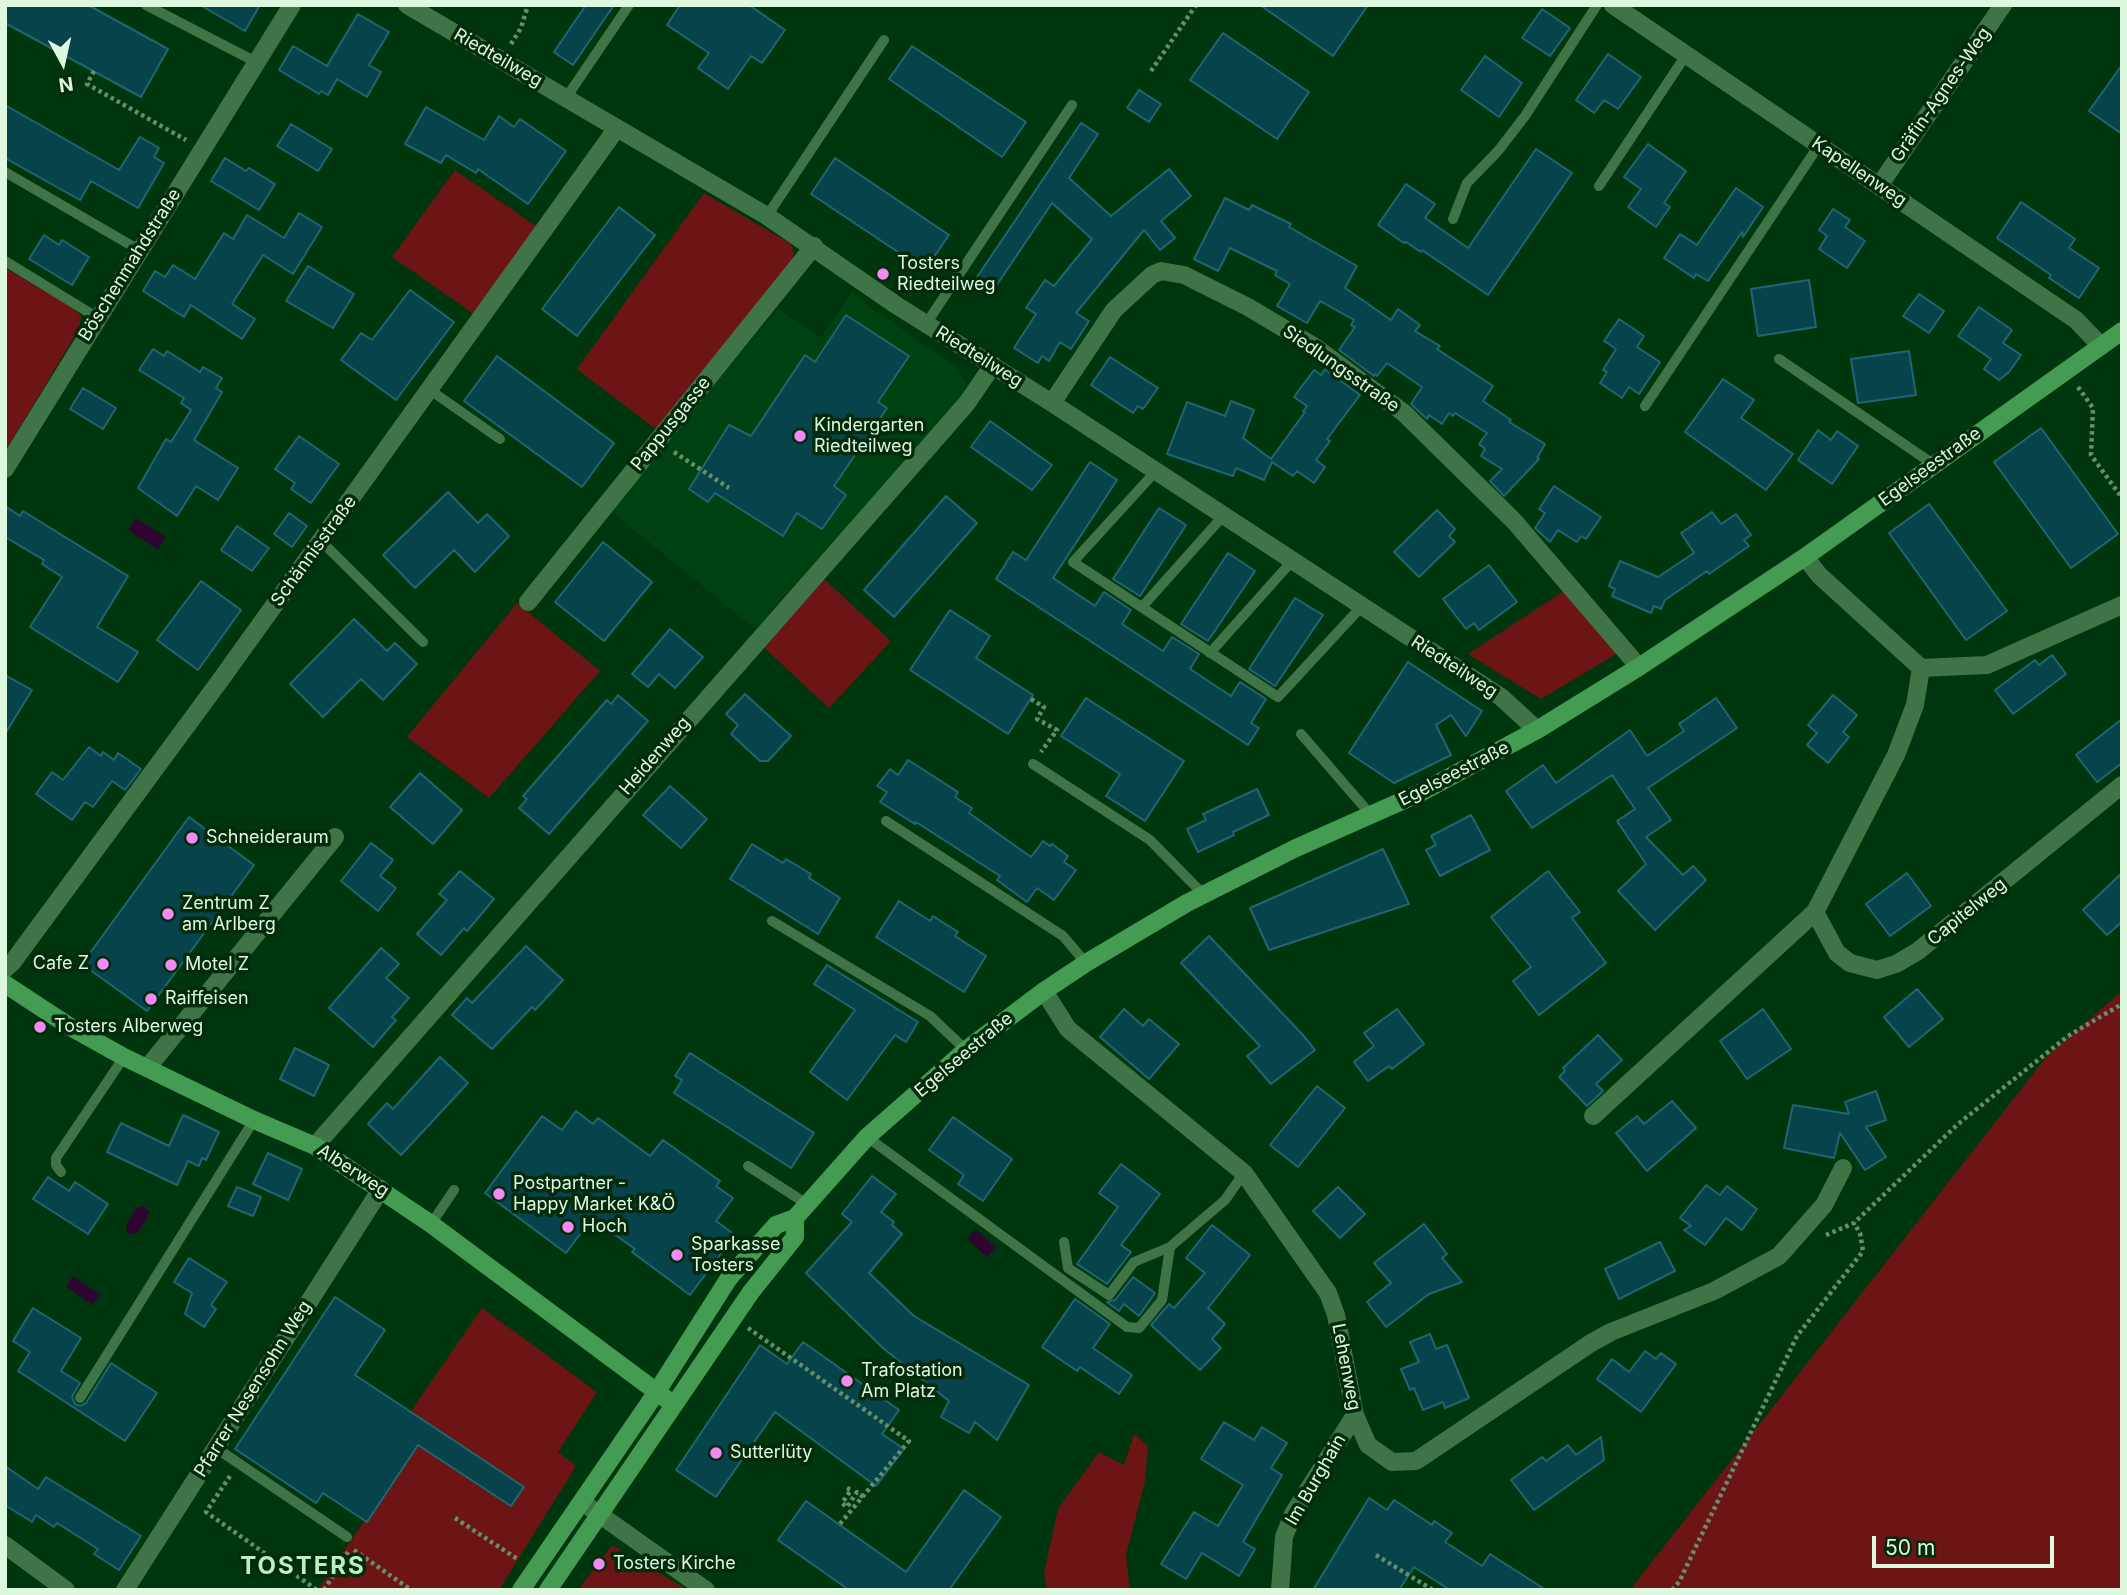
<!DOCTYPE html>
<meta charset="utf-8">
<style>
body{margin:0}
#map{position:relative;width:2127px;height:1595px;overflow:hidden;background:#00360d;font-family:Inter,sans-serif}
canvas{display:block}
.frame{position:absolute;inset:0;border:7px solid #ddf8de;pointer-events:none}
.north{position:absolute;left:28px;top:28px;width:70px;height:70px;-webkit-text-stroke:5px #032a0b;paint-order:stroke;rotate:172deg;font-size:19px;font-weight:700;line-height:28px;text-align:center;color:#ddf8de}
.north::after{content:'';display:block;margin:auto;width:24px;height:32px;background:#ddf8de;clip-path:polygon(50% 0,100% 100%,50% 72%,0 100%)}
.scale{position:absolute;left:1872px;top:1536px;width:182px;height:32px;box-sizing:border-box;border:4px solid #ddf8de;border-top:0;padding-left:9px;font-size:21px;line-height:24px;white-space:nowrap;color:#ddf8de;-webkit-text-stroke:5px #032a0b;paint-order:stroke}
</style>
<div id="map">
<canvas width="2127" height="1595"></canvas>
<div class="frame"></div>
<div class="north">N</div>
<div class="scale">50 m</div>
</div>
<script>
const c = document.querySelector('canvas').getContext('2d');
c.lineJoin = 'round';
function paint(path, color) { c.fillStyle = color; c.fill(path, 'evenodd'); }
const poly = rows => new Path2D(rows.map(r => 'M' + r).join(''));
function strokePath(path, color, width, dash) { c.strokeStyle = color; c.lineWidth = width; c.lineCap = dash ? 'butt' : 'round'; c.setLineDash(dash || []); c.stroke(path); }
function drawText(font, color, halo, rows, align = 'center') {
  c.font = font + ' Inter,sans-serif'; c.lineWidth = 7; c.setLineDash([]); c.textBaseline = 'middle'; c.strokeStyle = halo; c.fillStyle = color; for (const [text, x, y, turn = 0] of rows) {
    c.save(); c.translate(x, y); c.rotate((+turn || 0) * Math.PI / 180); c.textAlign = isNaN(turn) ? turn : align; if (halo) c.strokeText(text, 0, 0); c.fillText(text, 0, 0); c.restore();
  }
}
paint(poly([
 [852,291,871,308,957,367,966,382,962,397,755,629,610,510,778,308,821,338]
]), '#004111');
paint(poly([
 [455,170,537,227,474,314,392,257],
 [704,193,791,244,794,253,790,265,657,430,577,369],
 [5,268,75,309,81,317,79,329,5,452],
 [823,578,891,641,829,708,760,644],
 [1564,591,1616,654,1541,699,1468,654],
 [517,603,600,671,489,798,407,737],
 [2122,991,2122,1590,1630,1590,2047,1056],
 [482,1308,597,1392,558,1452,576,1466,499,1590,318,1590,427,1426,411,1411],
 [1134,1434,1148,1446,1145,1481,1126,1555,1130,1590,1047,1590,1044,1573,1058,1509,1099,1452,1124,1465],
 [612,1545,688,1590,578,1590]
]), '#6c1514');
paint(poly([
 [136,518,166,537,158,550,128,530],
 [142,1206,149,1211,148,1217,137,1233,129,1234,126,1229,127,1224,135,1209],
 [976,1229,996,1247,987,1257,967,1239],
 [73,1276,100,1295,92,1305,66,1286]
]), '#2d052e');
const building = poly([
 [5,5,88,5,168,49,141,97,5,23,5,5],
 [200,5,260,5,245,31,200,5],
 [586,5,614,5,573,65,554,52,586,5],
 [680,5,749,5,785,30,762,63,751,56,728,89,698,68,709,53,667,25,680,5],
 [1260,5,1368,5,1333,56,1260,5],
 [1542,9,1570,28,1550,56,1522,38,1542,9],
 [358,14,389,32,369,65,381,72,367,97,337,79,328,95,321,91,319,94,279,70,293,46,327,66,358,14],
 [1223,33,1309,92,1277,139,1190,80,1223,33],
 [912,46,1026,122,1002,157,889,79,912,46],
 [1608,54,1641,77,1618,109,1604,100,1594,113,1576,100,1608,54],
 [1485,56,1522,83,1499,117,1461,90,1485,56],
 [2122,65,2122,134,2089,111,2122,65],
 [1139,90,1161,104,1149,122,1127,108,1139,90],
 [5,105,119,170,140,137,159,148,154,157,164,163,138,208,91,181,80,200,5,158,5,105],
 [426,107,484,140,499,116,514,127,520,119,566,151,528,204,478,169,476,173,446,155,441,163,405,144,426,107],
 [1081,123,1098,134,1069,178,1111,216,1169,169,1191,196,1161,221,1175,238,1160,250,1144,230,1076,313,1089,321,1071,349,1060,342,1049,361,1042,356,1038,363,1014,348,1036,314,1026,308,1045,280,1054,286,1092,239,1052,203,990,295,973,283,1081,123],
 [291,124,332,149,318,171,277,146,291,124],
 [1648,144,1686,171,1664,203,1670,207,1656,227,1628,207,1641,189,1624,177,1648,144],
 [1536,149,1572,173,1488,295,1422,250,1421,252,1406,242,1404,243,1378,225,1406,184,1435,204,1425,218,1468,248,1536,149],
 [225,158,246,171,249,168,275,184,259,210,211,181,225,158],
 [835,158,949,235,925,270,811,194,835,158],
 [1736,188,1763,207,1743,237,1742,232,1708,281,1696,274,1694,278,1664,258,1680,234,1697,245,1736,188],
 [1225,198,1249,210,1252,205,1291,224,1289,227,1357,266,1345,288,1391,320,1398,309,1420,325,1415,331,1440,346,1437,349,1493,386,1483,401,1511,420,1509,422,1545,444,1537,458,1539,459,1504,496,1490,481,1502,469,1481,456,1485,449,1479,444,1487,433,1455,413,1453,416,1449,413,1442,424,1429,415,1427,419,1411,404,1422,387,1387,363,1377,376,1375,374,1374,376,1339,350,1355,327,1351,325,1354,320,1320,301,1307,323,1277,306,1290,284,1275,275,1277,271,1230,248,1218,271,1194,259,1225,198],
 [2021,202,2075,239,2069,248,2099,268,2079,298,2049,278,2051,275,1997,238,2021,202],
 [619,207,655,235,577,336,542,309,619,207],
 [1833,209,1850,220,1845,227,1865,241,1847,268,1819,249,1827,236,1819,230,1833,209],
 [299,213,322,227,293,274,263,255,232,304,255,319,242,339,191,305,184,317,143,291,155,271,165,277,173,265,195,279,224,233,233,239,247,215,284,238,299,213],
 [44,235,59,245,62,240,89,257,72,285,29,259,44,235],
 [308,266,354,294,333,328,286,301,308,266],
 [1809,280,1816,327,1758,336,1751,289,1809,280],
 [410,290,454,322,396,400,341,360,361,333,372,340,410,290],
 [1919,294,1944,311,1929,333,1903,316,1919,294],
 [1979,307,2012,330,2003,343,2021,355,2009,372,1999,380,1984,369,1991,359,1958,336,1979,307],
 [846,315,909,356,878,402,887,408,834,486,846,495,822,529,797,513,783,536,715,493,708,502,689,489,729,425,751,436,805,355,815,362,846,315],
 [1619,319,1644,336,1637,347,1660,362,1639,394,1629,387,1622,398,1600,383,1607,372,1603,370,1616,349,1604,341,1619,319],
 [153,349,164,356,167,351,200,372,203,367,222,378,216,388,222,392,194,440,238,468,218,500,196,486,177,516,138,488,166,439,171,442,191,410,181,403,184,398,139,370,153,349],
 [1909,351,1916,395,1858,403,1851,359,1909,351],
 [497,356,614,443,582,487,464,401,497,356],
 [1110,357,1158,388,1143,409,1138,406,1133,413,1091,385,1110,357],
 [1325,369,1360,395,1327,439,1330,441,1316,460,1325,467,1314,483,1297,471,1293,476,1272,462,1264,480,1236,468,1233,476,1167,454,1187,402,1225,416,1231,401,1254,410,1243,438,1271,459,1305,412,1303,411,1307,406,1294,397,1314,370,1321,375,1325,369],
 [1723,379,1754,400,1741,418,1793,454,1766,490,1685,432,1723,379],
 [83,388,116,408,103,429,70,409,83,388],
 [990,421,1052,465,1032,490,971,447,990,421],
 [2041,428,2118,534,2071,568,1994,462,2041,428],
 [1818,430,1831,440,1837,431,1858,446,1832,484,1798,460,1818,430],
 [299,436,339,464,311,503,291,489,295,483,275,469,299,436],
 [1090,462,1117,480,1053,578,1095,606,1104,592,1131,610,1122,624,1163,651,1172,637,1199,654,1190,669,1231,696,1240,682,1266,699,1251,723,1259,728,1248,745,996,579,1013,552,1026,560,1090,462],
 [1554,486,1601,517,1586,539,1581,536,1577,542,1558,530,1550,542,1535,528,1545,513,1539,509,1554,486],
 [448,492,478,523,487,514,509,536,475,572,454,550,415,588,383,555,448,492],
 [946,496,977,523,894,617,864,590,946,496],
 [1929,504,2007,611,1966,640,1889,533,1929,504],
 [5,506,20,516,23,511,128,576,97,627,138,652,118,682,30,627,62,577,42,564,44,560,5,537,5,506],
 [1159,508,1186,525,1140,596,1113,579,1159,508],
 [1437,510,1455,529,1449,536,1455,542,1419,577,1394,552,1437,510],
 [1712,512,1721,524,1736,514,1751,535,1744,540,1749,546,1709,574,1707,571,1665,600,1661,609,1654,606,1651,613,1612,596,1615,589,1609,586,1620,561,1658,577,1694,553,1681,533,1712,512],
 [289,513,307,526,292,547,274,534,289,513],
 [237,526,269,548,252,571,221,550,237,526],
 [603,542,652,582,604,641,555,602,603,542],
 [1228,553,1255,571,1208,641,1181,624,1228,553],
 [1489,565,1517,602,1479,630,1474,623,1466,629,1443,599,1489,565],
 [201,581,241,610,198,670,157,640,201,581],
 [1295,598,1323,615,1275,686,1249,669,1295,598],
 [950,610,990,636,976,658,1033,695,1008,734,910,670,950,610],
 [354,619,387,651,395,643,417,664,383,700,361,679,323,717,290,684,354,619],
 [670,629,703,657,675,688,659,674,648,687,632,674,670,629],
 [2052,655,2066,674,2013,714,1995,690,2035,660,2039,665,2052,655],
 [1408,662,1482,711,1466,736,1451,715,1436,725,1451,755,1394,783,1349,753,1408,662],
 [5,675,32,690,5,734,5,675],
 [745,694,791,736,768,761,760,761,731,734,738,725,726,714,745,694],
 [618,695,648,721,549,834,519,808,527,799,523,796,607,700,611,704,618,695],
 [1833,695,1857,715,1843,732,1849,737,1828,763,1807,745,1817,733,1808,725,1833,695],
 [1086,698,1184,761,1145,821,1106,796,1120,774,1061,736,1086,698],
 [1716,698,1737,728,1648,788,1671,820,1646,837,1683,875,1693,866,1706,880,1655,930,1618,891,1646,864,1617,821,1635,809,1612,775,1532,828,1506,791,1543,765,1556,783,1630,730,1647,756,1684,731,1679,724,1716,698],
 [2122,719,2122,763,2097,782,2076,755,2122,719],
 [89,747,101,756,103,752,114,760,118,753,141,769,125,790,112,781,93,807,85,802,72,820,36,794,52,772,63,780,89,747],
 [908,760,958,792,955,797,972,808,969,813,1031,857,1043,841,1050,846,1052,844,1068,856,1064,862,1076,870,1054,900,1037,888,1027,902,997,880,1000,876,916,822,915,824,880,802,887,792,877,786,890,769,898,775,908,760],
 [420,773,462,810,433,844,390,807,420,773],
 [670,786,707,819,681,848,643,815,670,786],
 [1257,789,1269,815,1233,832,1234,835,1198,852,1187,829,1206,820,1203,814,1257,789],
 [1471,815,1490,850,1440,876,1426,850,1436,845,1431,836,1471,815],
 [189,817,254,865,147,1011,82,964,189,817],
 [371,843,393,860,380,876,396,888,378,911,341,881,371,843],
 [752,844,783,863,786,859,811,874,809,878,840,898,818,934,730,879,752,844],
 [1383,849,1409,904,1269,950,1250,908,1383,849],
 [460,871,494,899,467,931,464,928,441,955,417,934,447,900,439,894,460,871],
 [1548,871,1580,912,1572,918,1606,963,1539,1015,1513,981,1531,967,1491,917,1548,871],
 [1907,873,1931,906,1890,936,1866,904,1907,873],
 [2122,873,2122,922,2107,935,2083,910,2122,873],
 [899,901,930,921,933,916,958,932,955,936,986,956,964,992,876,937,899,901],
 [1209,936,1302,1034,1315,1050,1271,1084,1247,1056,1260,1046,1181,963,1209,936],
 [526,946,563,980,535,1010,532,1007,492,1049,452,1015,467,998,472,1003,526,946],
 [381,948,399,964,386,978,409,998,392,1017,396,1020,373,1047,329,1008,381,948],
 [827,965,918,1022,906,1042,895,1035,847,1100,810,1072,855,1010,814,984,827,965],
 [1917,989,1943,1019,1909,1047,1884,1017,1917,989],
 [1124,1009,1143,1026,1149,1019,1179,1044,1149,1079,1100,1037,1124,1009],
 [1397,1009,1424,1044,1392,1069,1389,1066,1368,1081,1354,1062,1374,1046,1364,1033,1397,1009],
 [1763,1009,1791,1049,1747,1079,1720,1041,1763,1009],
 [1598,1035,1622,1060,1596,1084,1603,1091,1587,1106,1559,1077,1565,1071,1563,1068,1598,1035],
 [295,1048,329,1065,314,1096,280,1079,295,1048],
 [690,1053,814,1133,791,1168,674,1093,682,1080,675,1076,690,1053],
 [440,1057,468,1083,401,1155,368,1124,387,1103,393,1109,440,1057],
 [1317,1086,1345,1108,1298,1167,1270,1145,1317,1086],
 [1876,1091,1886,1120,1866,1127,1886,1157,1865,1170,1840,1133,1834,1158,1784,1148,1793,1105,1849,1114,1845,1102,1876,1091],
 [1672,1101,1696,1128,1647,1171,1616,1133,1637,1116,1644,1124,1672,1101],
 [576,1111,593,1124,598,1118,650,1156,663,1140,720,1181,716,1186,733,1198,716,1221,735,1235,690,1295,632,1252,635,1249,592,1218,566,1253,485,1193,542,1116,562,1130,576,1111],
 [183,1115,219,1132,206,1160,202,1158,199,1166,188,1161,177,1185,107,1152,121,1123,169,1146,183,1115],
 [953,1117,1012,1159,983,1201,958,1184,964,1175,929,1150,953,1117],
 [268,1153,302,1169,288,1200,253,1184,268,1153],
 [1121,1164,1160,1194,1121,1245,1131,1252,1107,1284,1077,1264,1118,1207,1099,1193,1121,1164],
 [872,1176,896,1194,881,1212,894,1222,892,1225,902,1234,869,1273,914,1316,1029,1385,997,1440,975,1422,969,1433,941,1417,949,1401,883,1348,806,1273,852,1222,842,1214,872,1176],
 [48,1177,69,1191,75,1182,108,1204,88,1234,33,1199,48,1177],
 [1706,1185,1720,1195,1727,1186,1757,1209,1742,1230,1726,1218,1705,1245,1684,1230,1691,1226,1680,1218,1706,1185],
 [237,1187,261,1197,253,1216,228,1206,237,1187],
 [1338,1187,1365,1214,1340,1238,1313,1211,1338,1187],
 [1424,1224,1447,1254,1442,1258,1462,1282,1429,1294,1386,1327,1367,1302,1391,1283,1374,1263,1424,1224],
 [1212,1225,1250,1255,1208,1308,1225,1324,1212,1339,1221,1348,1200,1370,1151,1325,1169,1304,1174,1308,1205,1273,1186,1258,1212,1225],
 [1660,1242,1675,1271,1619,1299,1605,1269,1660,1242],
 [189,1258,227,1282,211,1305,216,1309,204,1327,185,1314,192,1293,174,1282,189,1258],
 [1133,1277,1155,1293,1139,1316,1124,1304,1119,1311,1107,1302,1115,1300,1133,1277],
 [335,1297,385,1330,355,1375,524,1487,511,1506,418,1445,367,1522,323,1493,316,1503,235,1449,335,1297],
 [1075,1299,1110,1324,1093,1348,1132,1375,1119,1394,1080,1367,1077,1371,1042,1347,1075,1299],
 [33,1308,81,1338,61,1371,80,1383,72,1397,75,1404,80,1406,86,1403,111,1363,157,1393,125,1441,18,1371,30,1352,13,1341,33,1308],
 [1430,1334,1436,1349,1447,1345,1469,1398,1445,1408,1443,1402,1423,1410,1414,1388,1410,1390,1401,1369,1419,1362,1410,1342,1430,1334],
 [803,1342,899,1410,882,1434,904,1449,876,1486,775,1412,716,1497,676,1470,760,1345,787,1364,803,1342],
 [1645,1351,1656,1359,1661,1353,1676,1364,1641,1412,1597,1379,1612,1359,1629,1372,1645,1351],
 [1224,1422,1254,1440,1262,1427,1287,1443,1271,1468,1282,1475,1243,1542,1255,1549,1239,1576,1202,1553,1186,1579,1161,1564,1194,1512,1218,1526,1243,1485,1201,1459,1224,1422],
 [1601,1437,1604,1460,1534,1510,1511,1480,1542,1457,1546,1461,1568,1445,1576,1455,1601,1437],
 [5,1466,38,1489,46,1477,141,1536,119,1570,94,1554,98,1549,57,1523,54,1527,36,1515,32,1522,5,1505,5,1466],
 [964,1490,1001,1517,949,1590,849,1590,778,1540,806,1501,906,1572,964,1490],
 [1369,1498,1387,1510,1394,1500,1432,1525,1434,1521,1452,1533,1445,1542,1482,1566,1490,1554,1546,1590,1450,1590,1414,1567,1399,1590,1313,1590,1369,1498]
]);
paint(building, '#06434a');
strokePath(building, '#1f6770', 2);
strokePath(poly([
 [511,44,521,28,528,5],
 [94,71,87,84,186,140],
 [1151,71,1196,5],
 [2078,387,2093,408,2091,455,2122,498],
 [674,452,729,488],
 [1031,699,1044,707,1037,719,1057,730,1041,752],
 [1826,1235,1854,1223,1958,1124,2068,1036,2122,1004],
 [748,1328,909,1441,839,1525],
 [230,1476,206,1512,317,1590],
 [847,1488,851,1490,842,1503,847,1507,857,1492,863,1497],
 [455,1518,519,1560],
 [354,1550,411,1590],
 [1376,1555,1433,1590],
 [324,1590,348,1552],
 [1672,1590,1679,1582,1797,1336,1863,1251,1860,1233,1854,1223]
]), '#658e6c', 4.5, [3.5, 3.5]);
strokePath(poly([
 [146,5,256,62],
 [566,98,629,5],
 [5,172,139,250],
 [1599,186,1686,55],
 [767,216,884,40],
 [1453,219,1467,183,1498,151,1525,116,1597,5],
 [5,261,98,318],
 [926,324,1072,105],
 [1779,359,1933,464],
 [430,390,500,439],
 [1645,406,1819,145],
 [1156,471,1073,562,1278,697,1362,606],
 [321,541,423,642],
 [1142,607,1223,516],
 [1210,653,1293,560],
 [1301,734,1371,815],
 [1033,764,1150,840,1204,895],
 [886,821,1063,936,1086,963],
 [772,921,930,1016,966,1050],
 [867,1137,1127,1327,1139,1328,1162,1300,1170,1247],
 [748,1166,807,1204],
 [61,1172,56,1165,56,1158,124,1057],
 [431,1224,454,1190],
 [1064,1242,1068,1268,1109,1295,1134,1262,1170,1247,1225,1200,1244,1173],
 [80,1398,254,1120],
 [216,1448,347,1537]
]), '#3f7446', 10);
strokePath(poly([
 [407,5,767,216,896,305,1052,403,1501,697,1537,730],
 [1613,5,2076,320,2101,346],
 [1879,186,2003,5],
 [1052,403,1114,310,1152,275,1161,271,1184,275,1248,307,1315,347,1404,413,1514,521,1639,667],
 [5,469,292,5],
 [1805,557,1819,575,1921,668,1987,665,2122,605],
 [528,602,814,246],
 [1921,668,1915,705,1896,755,1815,912,1837,953,1850,963,1877,970,1896,964,1918,951,2122,785],
 [5,969,12,963,219,682,617,128],
 [1044,991,1068,1029,1244,1173,1328,1293,1336,1315,1355,1415,1368,1445,1392,1462,1416,1461,1591,1343,1611,1332,1714,1291,1779,1256,1824,1205,1843,1168],
 [148,1067,335,837],
 [1593,1116,1815,912],
 [315,1146,939,435,967,403,993,365],
 [582,1502,706,1590],
 [5,1545,66,1590],
 [125,1590,381,1189],
 [1280,1590,1284,1537,1293,1514,1355,1415]
]), '#3f7446', 18);
strokePath(poly([
 [5,984,72,1028,124,1057,254,1120,315,1146,431,1224,673,1404],
 [521,1590,656,1393,729,1278,776,1225,795,1218,867,1137,966,1050,1044,991,1086,963,1187,903,1296,848,1420,793,1537,730,1639,667,1805,557,2122,331],
 [548,1590,751,1292,795,1237,795,1218]
]), '#449c52', 18);
for (const [x, y, r, color] of [
 [883,274,7,"#f28af3"],
 [800,436,7,"#f28af3"],
 [192,838,7,"#f28af3"],
 [168,914,7,"#f28af3"],
 [103,964,7,"#f28af3"],
 [171,965,7,"#f28af3"],
 [151,999,7,"#f28af3"],
 [40,1027,7,"#f28af3"],
 [499,1194,7,"#f28af3"],
 [568,1227,7,"#f28af3"],
 [677,1255,7,"#f28af3"],
 [847,1381,7,"#f28af3"],
 [716,1453,7,"#f28af3"],
 [599,1564,7,"#f28af3"]
]) { const dot = new Path2D(); dot.arc(x, y, r, 0, 2 * Math.PI); c.fillStyle = color; c.fill(dot); strokePath(dot, '#032a0b', 2.5); }
drawText('18px', '#ddf8de', '#032a0b', [
 ["Riedteilweg",498,58,30],
 ["Gräfin-Agnes-Weg",1941,95,-55],
 ["Kapellenweg",1859,172,34],
 ["Böschenmahdstraße",130,265,-58],
 ["Riedteilweg",979,357,32],
 ["Siedlungsstraße",1341,369,35],
 ["Pappusgasse",671,424,-51],
 ["Egelseestraße",1930,467,-36],
 ["Schännisstraße",314,551,-54],
 ["Riedteilweg",1454,667,33],
 ["Heidenweg",655,756,-49],
 ["Egelseestraße",1454,774,-27],
 ["Capitelweg",1967,912,-39],
 ["Egelseestraße",964,1055,-40],
 ["Alberweg",353,1171,33],
 ["Lehenweg",1346,1367,79],
 ["Pfarrer Nesensohn Weg",253,1389,-58],
 ["Im Burghain",1316,1480,-60]
]);
drawText('18px', '#ddf8de', '#032a0b', [
 ["Tosters",897,264],
 ["Riedteilweg",897,285],
 ["Kindergarten",814,426],
 ["Riedteilweg",814,447],
 ["Schneideraum",206,838],
 ["Zentrum Z",182,904],
 ["am Arlberg",182,925],
 ["Cafe Z",89,964,"right"],
 ["Motel Z",185,965],
 ["Raiffeisen",165,999],
 ["Tosters Alberweg",54,1027],
 ["Postpartner -",513,1184],
 ["Happy Market K&Ö",513,1205],
 ["Hoch",582,1227],
 ["Sparkasse",691,1245],
 ["Tosters",691,1266],
 ["Trafostation",861,1371],
 ["Am Platz",861,1392],
 ["Sutterlüty",730,1453],
 ["Tosters Kirche",613,1564]
], 'left');
c.letterSpacing = '2px';
drawText('bold 24px', '#baf0be', '#032a0b', [
 ["TOSTERS",303,1567]
]);
c.letterSpacing = '0px';
</script>
